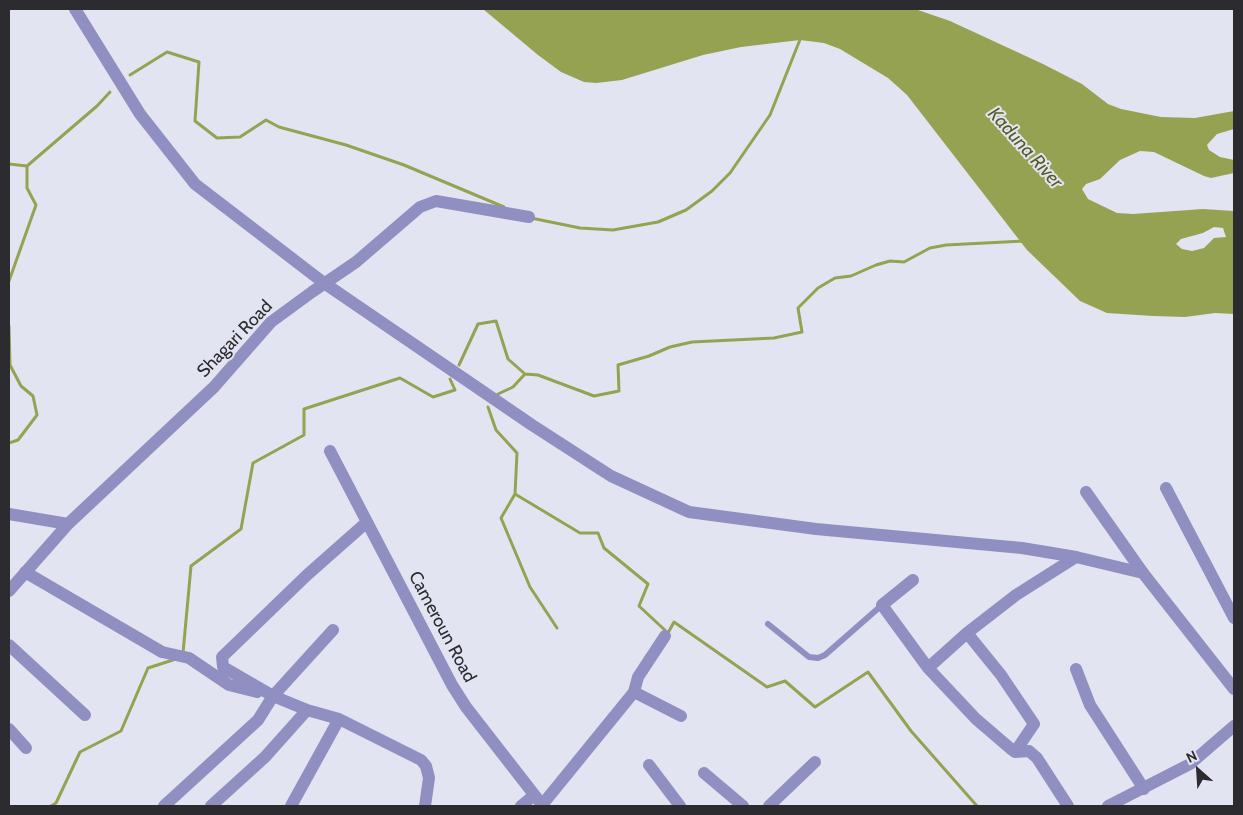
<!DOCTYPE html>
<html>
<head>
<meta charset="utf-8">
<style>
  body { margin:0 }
  #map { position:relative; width:1243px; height:815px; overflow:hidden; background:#e3e4f1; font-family:Cabin,sans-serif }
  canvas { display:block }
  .frame { position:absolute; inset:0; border:10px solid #2b2b30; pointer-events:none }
  .north { position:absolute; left:1173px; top:745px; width:50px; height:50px; -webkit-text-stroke:4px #e3e4f1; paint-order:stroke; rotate:334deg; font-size:14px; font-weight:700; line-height:20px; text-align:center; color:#2b2b30 }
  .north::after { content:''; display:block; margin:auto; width:18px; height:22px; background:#2b2b30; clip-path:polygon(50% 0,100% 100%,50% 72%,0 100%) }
</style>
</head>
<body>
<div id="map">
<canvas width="1243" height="815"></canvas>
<div class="frame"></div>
<div class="north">N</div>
</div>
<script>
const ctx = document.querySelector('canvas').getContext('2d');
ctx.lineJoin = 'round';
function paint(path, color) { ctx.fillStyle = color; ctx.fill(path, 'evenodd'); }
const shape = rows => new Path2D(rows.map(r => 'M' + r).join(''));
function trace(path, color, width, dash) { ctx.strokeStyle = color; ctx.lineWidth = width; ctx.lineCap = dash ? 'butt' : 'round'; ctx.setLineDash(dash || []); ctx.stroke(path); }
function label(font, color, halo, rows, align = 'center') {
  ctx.font = font + ' Cabin,sans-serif'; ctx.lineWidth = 4; ctx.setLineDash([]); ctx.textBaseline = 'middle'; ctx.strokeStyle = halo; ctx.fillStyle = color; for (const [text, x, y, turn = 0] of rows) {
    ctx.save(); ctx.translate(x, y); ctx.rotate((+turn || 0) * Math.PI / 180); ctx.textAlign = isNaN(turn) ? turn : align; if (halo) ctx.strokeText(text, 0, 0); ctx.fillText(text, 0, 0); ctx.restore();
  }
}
const water = shape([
  [483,9,915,9,950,21,1043,64,1082,84,1108,104,1121,109,1161,117,1195,118,1234,111,1234,129,1217,134,1207,145,1209,150,1220,157,1234,160,1234,173,1211,178,1204,176,1154,152,1140,151,1120,160,1100,179,1086,184,1082,189,1088,199,1117,213,1133,214,1203,209,1234,211,1234,314,1215,313,1185,317,1153,316,1107,313,1080,301,1027,250,907,95,888,78,840,49,824,43,800,40,741,47,703,55,622,80,596,83,584,82,561,72,538,55],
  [1214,227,1223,228,1226,237,1214,238,1204,248,1192,251,1182,249,1176,244,1181,239,1203,233]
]);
const stream = shape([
  [130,75,167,52,199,62,195,121,217,138,240,137,266,120,279,127,346,145,404,165,504,207],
  [9,164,27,166,97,106,110,92],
  [531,218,580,228,613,230,658,222,686,210,712,191,730,173,770,115,801,37],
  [9,281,36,205,27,188,27,166],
  [9,326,10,365,21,386,33,396,37,415,18,440,9,443],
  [459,365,478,324,496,321,508,359,525,374,538,375,594,396,619,391,618,365,649,356,670,347,692,342,774,338,802,332,798,308,818,288,835,278,851,276,876,265,890,261,904,262,930,248,946,245,1024,241],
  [498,394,513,387,525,374],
  [488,407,496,430,517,453,515,494,501,518,530,587,557,628],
  [515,494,580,533,598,533,604,548,648,584,639,606,668,633,674,622,767,687,785,681,815,707,868,672,911,731,977,806],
  [183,653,191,566,241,529,253,463,304,435,304,409,400,378,433,397,455,390,450,379],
  [51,806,56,803,80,752,121,731,148,668,173,660]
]);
const service = shape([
  [768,624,809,657,818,658,825,655,882,605]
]);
const minor = shape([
  [330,451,452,685,466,707,543,806],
  [1166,488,1234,618],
  [1086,492,1143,573],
  [9,514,68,524],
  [367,522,307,575,222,657,223,667,273,696,307,710,339,719,421,760,426,766,429,778,425,806],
  [25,572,162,652,189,658,229,685,257,692],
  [913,580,882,605,928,668,976,719,1011,749,1015,752,1029,751,1037,758,1068,806],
  [9,591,68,524,214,387,271,322,312,292,356,262,420,207,436,201,529,217],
  [967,633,1001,675,1034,724,1015,752],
  [9,645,85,715],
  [928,668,967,633,1016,595,1076,557],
  [1076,669,1090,705,1144,789],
  [634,692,681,716],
  [9,729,26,748],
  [649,765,680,806],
  [704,773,743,806],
  [542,805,634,692,638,677,665,636],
  [164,806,258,720,273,696,333,630],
  [211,806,265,757,307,710],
  [291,806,339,719],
  [521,806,533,796],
  [769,806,815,762],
  [1108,806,1190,764,1234,726]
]);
const tertiary = shape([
  [75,9,140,114,195,184,324,283,532,425,611,476,689,512,816,529,1022,548,1076,557,1143,573,1234,689]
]);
const streetNames = [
  ["Shagari Road",235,339,-46],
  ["Cameroun Road",442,627,62]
];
const waterNames = [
  ["Kaduna River",1025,148,48]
];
paint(water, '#95a252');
trace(stream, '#95a252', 3);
trace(service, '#8f8fc2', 6);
trace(minor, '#8f8fc2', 12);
trace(tertiary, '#8f8fc2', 12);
label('18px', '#2b2b30', '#e3e4f1', streetNames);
label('italic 19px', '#555d23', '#e3e4f1', waterNames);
</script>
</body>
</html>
